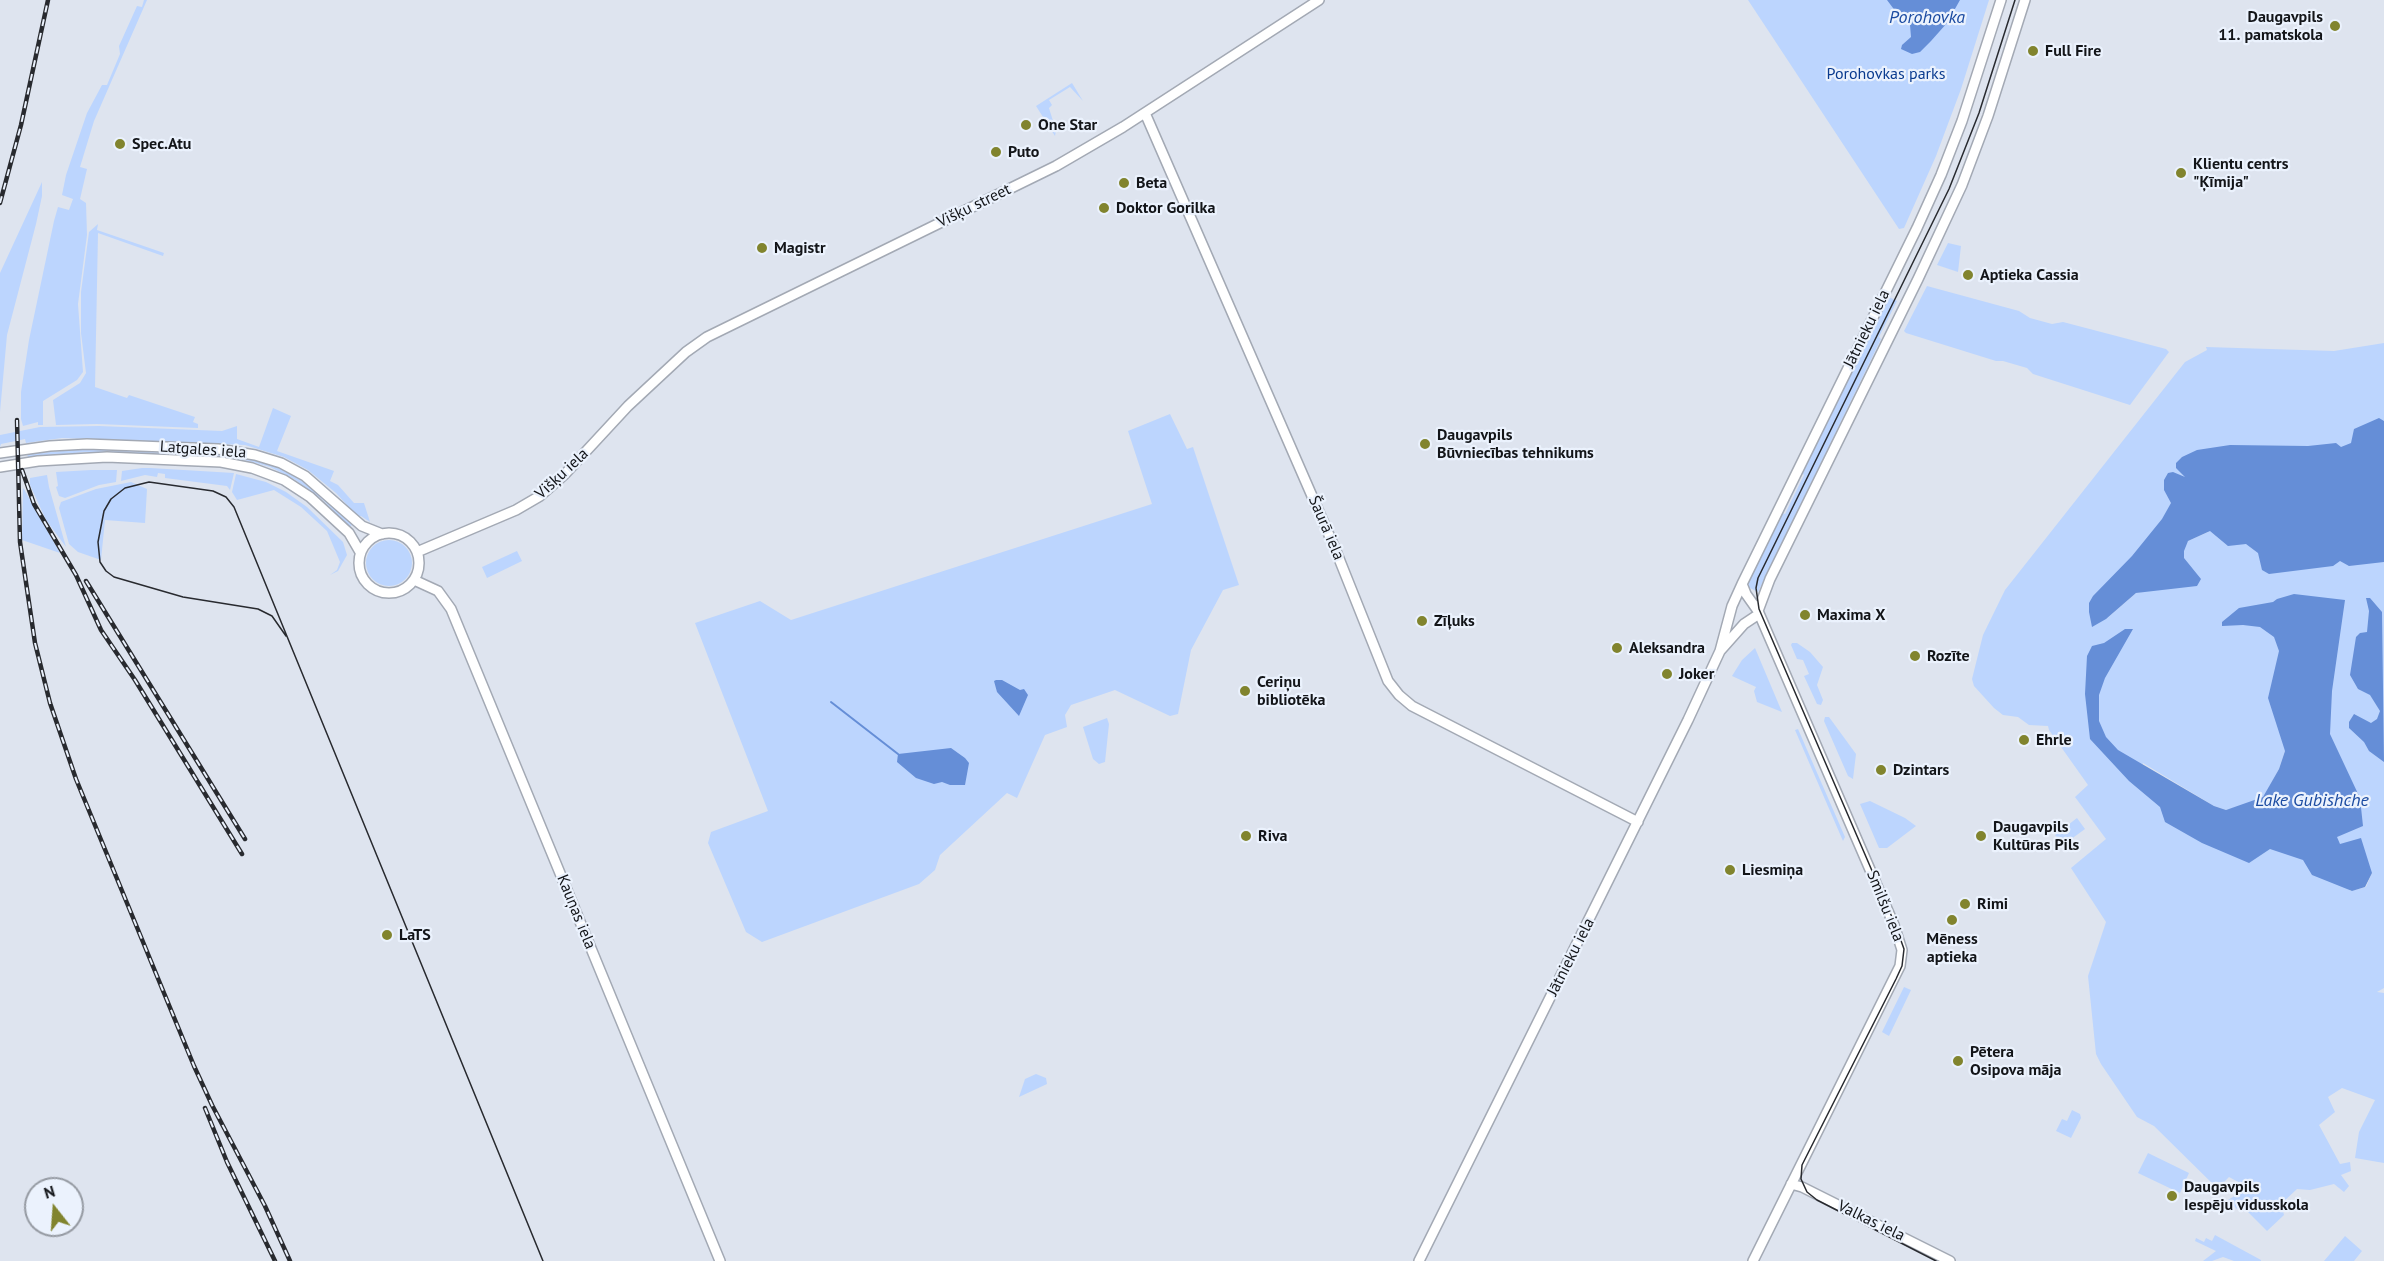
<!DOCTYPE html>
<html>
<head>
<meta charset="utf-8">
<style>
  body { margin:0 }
  #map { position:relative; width:2384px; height:1261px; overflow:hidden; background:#dee4ef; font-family:"PT Sans",sans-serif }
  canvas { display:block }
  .north { position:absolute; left:24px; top:1177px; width:60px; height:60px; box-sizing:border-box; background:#ebf2fd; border:2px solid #959aa2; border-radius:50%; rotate:343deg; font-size:16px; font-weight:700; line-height:24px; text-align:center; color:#131519 }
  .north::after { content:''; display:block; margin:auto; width:21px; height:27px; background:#81842e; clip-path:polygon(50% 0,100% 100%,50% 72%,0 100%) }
</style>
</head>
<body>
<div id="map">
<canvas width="2384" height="1261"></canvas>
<div class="north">N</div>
</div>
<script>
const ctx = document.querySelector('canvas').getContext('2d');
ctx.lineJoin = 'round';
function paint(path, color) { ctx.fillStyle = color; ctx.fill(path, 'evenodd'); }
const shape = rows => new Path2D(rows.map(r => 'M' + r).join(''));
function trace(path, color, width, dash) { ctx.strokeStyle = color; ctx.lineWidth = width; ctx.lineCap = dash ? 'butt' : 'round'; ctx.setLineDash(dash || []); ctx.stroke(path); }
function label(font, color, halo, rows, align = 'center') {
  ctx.font = font + ' "PT Sans",sans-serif'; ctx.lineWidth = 4.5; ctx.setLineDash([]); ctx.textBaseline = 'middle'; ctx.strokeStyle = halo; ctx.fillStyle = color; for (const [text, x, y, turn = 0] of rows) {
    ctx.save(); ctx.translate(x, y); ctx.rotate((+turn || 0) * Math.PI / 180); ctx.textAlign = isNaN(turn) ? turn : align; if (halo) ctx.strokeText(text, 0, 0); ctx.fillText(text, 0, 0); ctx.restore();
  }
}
const green = shape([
  [144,0,147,0,94,121,80,167,87,169,80,199,86,203,87,235,78,304,83,372,77,380,43,401,43,425,38,425,38,422,23,426,21,419,21,392,29,340,54,221,58,207,69,210,73,199,62,195,66,175,87,113,102,85,107,85,120,54,119,46,137,6,142,7],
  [1748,0,1989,0,1961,89,1936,156,1904,228,1899,229],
  [1072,83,1083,101,1070,87,1049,100,1052,105,1049,108,1056,131,1055,136,1036,106],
  [42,182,42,196,36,224,7,335,0,412,0,273],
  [98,224,97,230,164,253,163,256,98,233,95,387,127,398,129,395,195,417,193,422,198,424,198,428,97,424,56,425,53,400,80,383,86,373,81,333,81,292,89,232],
  [1948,243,1961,246,1958,272,1937,265],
  [1927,286,2019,311,2030,318,2052,324,2063,322,2166,349,2169,352,2130,405,2033,374,2027,368,2003,361,1996,361,1906,333,1904,331],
  [1889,297,1897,301,1879,337,1881,339,1758,592,1748,587,1750,577,1782,513,1785,514,1804,475,1802,473],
  [2384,343,2384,988,2377,992,2384,993,2384,1163,2355,1158,2359,1132,2375,1100,2342,1088,2328,1097,2335,1112,2319,1125,2340,1164,2350,1162,2351,1171,2341,1175,2349,1186,2344,1192,2334,1184,2310,1190,2297,1189,2281,1204,2284,1215,2267,1231,2243,1207,2237,1209,2228,1200,2241,1192,2240,1183,2229,1177,2222,1184,2221,1192,2154,1126,2137,1117,2101,1064,2096,1054,2088,976,2106,922,2071,868,2106,839,2075,797,2088,785,2049,730,2048,726,2029,725,2018,717,2003,715,1994,708,1974,686,1972,679,1983,635,2005,590,2185,362,2207,350,2206,347,2334,351],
  [2191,531,2208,532,2188,541,2164,566,2176,585,2136,593,2106,619],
  [2285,751,2350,877,2372,873,2366,887,2351,891,2269,835,2136,780,2143,763,2214,806,2226,810,2274,796,2269,787,2279,769],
  [273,408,291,416,277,451,334,471,330,481,338,485,354,503,364,503,370,522,361,516,358,517,336,493,308,470,284,457,245,445,62,438,26,443,25,439,1,444,0,447,0,435,40,427,99,426,222,431,237,426,237,439,259,447],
  [1170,414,1187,449,1193,447,1239,585,1223,590,1191,650,1178,714,1170,716,1115,690,1071,705,1065,715,1067,727,1045,735,1017,798,1007,793,940,855,935,870,919,884,762,942,746,932,708,843,711,832,768,811,695,623,760,601,791,620,1152,504,1128,431],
  [86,449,232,456,250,458,281,469,309,485,352,525,349,527,323,500,294,479,270,467,249,461,231,458,118,453,86,452,28,457,27,454],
  [142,468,150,468,234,473,230,490,227,486,165,478,165,474,158,473,157,477,145,475,121,481,122,471],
  [91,470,117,470,116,482,99,485,65,498,59,496,56,487,58,486,56,472],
  [236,474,266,482,286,492,307,507,343,542,347,555,338,571,330,575,337,570,340,562,327,531,301,507,274,490,237,500,232,492],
  [47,475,49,487,66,547,46,520,30,485,30,478],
  [131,482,147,489,145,523,105,520,101,560,78,552,69,544,59,508,61,502,96,489],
  [23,488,24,489,60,553,22,540],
  '366 563a23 23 0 1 1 46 0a23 23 0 1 1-46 0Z',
  [517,551,522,561,487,578,482,567],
  [1792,643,1797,643,1810,652,1823,667,1817,685,1823,700,1821,705,1817,704,1804,676,1809,674,1803,660,1797,659,1791,645],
  [1755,648,1782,712,1757,702,1754,691,1756,687,1732,676,1742,660],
  [1825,717,1829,717,1856,754,1853,779,1848,776,1824,721],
  [1107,718,1109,724,1105,762,1099,764,1093,759,1083,727],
  [1798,729,1845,837,1843,841,1795,730],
  [1870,801,1905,818,1916,826,1887,848,1879,848,1860,804],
  [2077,818,2085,829,2063,845,2055,835],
  [1904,987,1911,990,1889,1036,1882,1032],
  [1036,1074,1046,1078,1047,1084,1019,1097,1025,1079],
  [2072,1110,2080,1114,2081,1118,2071,1138,2056,1131,2062,1119,2067,1121],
  [2148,1153,2189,1173,2180,1193,2138,1173],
  [2215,1235,2261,1260,2261,1261,2234,1261,2223,1257,2212,1261,2203,1261,2216,1251,2195,1241,2196,1238,2204,1242,2206,1238,2212,1241],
  [2345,1236,2362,1251,2354,1261,2324,1261]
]);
const water = shape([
  [1887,0,1960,0,1947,23,1931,41,1920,52,1912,54,1901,49,1902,45,1911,37,1910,25,1896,12],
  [2379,418,2384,421,2384,562,2349,566,2340,561,2333,566,2269,574,2262,570,2258,553,2246,544,2228,546,2210,531,2188,541,2184,551,2184,558,2201,579,2197,586,2136,593,2106,619,2092,627,2089,612,2089,603,2093,596,2132,556,2162,519,2171,503,2164,490,2164,480,2168,473,2173,472,2185,477,2176,468,2176,463,2182,457,2197,450,2230,445,2308,446,2336,443,2341,447,2351,443,2354,429],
  [2294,594,2345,600,2332,691,2330,734,2360,798,2363,826,2337,837,2340,844,2361,838,2372,873,2365,887,2352,891,2312,875,2303,860,2270,849,2249,863,2202,843,2165,822,2160,807,2129,781,2090,739,2085,694,2087,656,2092,646,2104,643,2125,629,2133,629,2105,678,2099,695,2099,721,2106,737,2118,750,2214,806,2226,810,2263,797,2279,769,2285,751,2268,698,2279,651,2274,637,2260,627,2243,625,2222,626,2222,622,2239,608,2273,602,2277,599],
  [2366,598,2370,598,2382,612,2384,762,2369,751,2364,742,2349,728,2349,722,2354,714,2371,723,2377,719,2380,711,2370,695,2358,689,2350,675,2356,637,2360,633,2367,632,2369,611],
  [996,680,1002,680,1020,690,1024,689,1028,695,1019,716,997,692,994,681],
  [951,748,965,758,969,763,965,785,950,785,942,782,934,784,916,778,897,762,898,754]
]);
const stream = shape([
  [831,702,898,754]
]);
const tertiary = shape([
  [1145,113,1336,551,1388,681,1399,695,1412,706,1638,822],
  [0,453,50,446,87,444,218,449,255,455,281,463,305,476,362,526,382,534],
  [0,467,38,461,107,457,221,462,252,468,284,480,310,497,349,533,360,552],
  '359 563a30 30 0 1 1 60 0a30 30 0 1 1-60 0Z',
  [417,552,516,510,540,496,565,474,628,406,686,352,707,337,1056,166,1123,127,1319,0],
  [414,580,438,591,451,609,720,1261],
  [1742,584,1746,594,1758,611,1894,925,1902,950,1900,966,1894,978,1753,1261],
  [1758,611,1770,579,1918,279,1962,185,1988,116,2025,0],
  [1720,651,1744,624,1759,614],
  [1791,1184,1802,1187,1950,1261],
  [1419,1261,1688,720,1720,651,1732,606,1742,584,1917,228,1941,175,1962,121,2001,0]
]);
const tram = shape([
  [286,636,272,616,258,609,183,597,114,577,106,571,100,562,98,542,104,511,111,499,125,488,149,482,213,491,226,497,234,507,543,1261],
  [1936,1261,1817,1200,1807,1192,1801,1179,1802,1165,1896,979,1902,966,1904,949,1895,924,1759,609,1756,588,1758,578,1949,189,1979,113,2015,0]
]);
const rail = shape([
  [0,203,21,125,48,0],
  [17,420,20,542,35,643,50,703,76,779,194,1066,212,1105,265,1206,290,1261],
  [22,470,34,504,76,575,101,630,135,680,242,854],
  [86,581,245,839],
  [205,1108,227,1162,275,1261]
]);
const markers = [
  [2335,26,6,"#81842e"],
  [2033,51,6,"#81842e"],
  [1026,125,6,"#81842e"],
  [120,144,6,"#81842e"],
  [996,152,6,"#81842e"],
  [2181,173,6,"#81842e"],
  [1124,183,6,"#81842e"],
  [1104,208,6,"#81842e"],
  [762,248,6,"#81842e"],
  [1968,275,6,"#81842e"],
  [1425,444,6,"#81842e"],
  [1805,615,6,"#81842e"],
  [1422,621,6,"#81842e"],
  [1617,648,6,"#81842e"],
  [1915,656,6,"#81842e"],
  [1667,674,6,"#81842e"],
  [1245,691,6,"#81842e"],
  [2024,740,6,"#81842e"],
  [1881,770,6,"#81842e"],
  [1246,836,6,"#81842e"],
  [1981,836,6,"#81842e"],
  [1730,870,6,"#81842e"],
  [1965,904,6,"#81842e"],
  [1952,920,6,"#81842e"],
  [387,935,6,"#81842e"],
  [1958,1061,6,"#81842e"],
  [2172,1196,6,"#81842e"]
];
const poiNames = [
  ["Daugavpils",2323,17,"right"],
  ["11. pamatskola",2323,35,"right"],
  ["Full Fire",2045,51],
  ["One Star",1038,125],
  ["Spec.Atu",132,144],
  ["Puto",1008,152],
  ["Klientu centrs",2193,164],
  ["\"Ķīmija\"",2193,182],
  ["Beta",1136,183],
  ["Doktor Gorilka",1116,208],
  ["Magistr",774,248],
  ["Aptieka Cassia",1980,275],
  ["Daugavpils",1437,435],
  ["Būvniecības tehnikums",1437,453],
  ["Maxima X",1817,615],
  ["Zīļuks",1434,621],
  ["Aleksandra",1629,648],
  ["Rozīte",1927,656],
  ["Joker",1679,674],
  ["Ceriņu",1257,682],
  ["bibliotēka",1257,700],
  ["Ehrle",2036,740],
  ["Dzintars",1893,770],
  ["Daugavpils",1993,827],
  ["Kultūras Pils",1993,845],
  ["Riva",1258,836],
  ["Liesmiņa",1742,870],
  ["Rimi",1977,904],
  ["LaTS",399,935],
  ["Mēness",1952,939,"center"],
  ["aptieka",1952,957,"center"],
  ["Pētera",1970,1052],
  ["Osipova māja",1970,1070],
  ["Daugavpils",2184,1187],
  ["Iespēju vidusskola",2184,1205]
];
const parkNames = [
  ["Porohovkas parks",1886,74]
];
const streetNames = [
  ["Višķu street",974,206,-26],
  ["Jātnieku iela",1867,329,-64],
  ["Latgales iela",203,450,4],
  ["Višķu iela",562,474,-43],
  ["Šaurā iela",1326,528,67],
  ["Smilšu iela",1885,906,68],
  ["Kauņas iela",576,912,68],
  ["Jātnieku iela",1571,957,-63],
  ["Valkas iela",1871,1221,26]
];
const waterNames = [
  ["Porohovka",1927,18],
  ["Lake Gubishche",2312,801]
];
paint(green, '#bcd5fe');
paint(water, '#658ed7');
trace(stream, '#658ed7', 2);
trace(tertiary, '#a3a9b4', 12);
trace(tertiary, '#fff', 9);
trace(tram, '#282a2f', 1.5);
trace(rail, '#282a2f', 4.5);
trace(rail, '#ebf2fd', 2, [7]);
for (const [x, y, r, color] of markers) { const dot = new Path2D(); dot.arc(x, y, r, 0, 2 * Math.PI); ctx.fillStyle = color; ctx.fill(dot); trace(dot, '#ebf2fd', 2); }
label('bold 16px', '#131519', '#ebf2fd', poiNames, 'left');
label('16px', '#0a3b8f', '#ebf2fd', parkNames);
label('16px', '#131519', '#ebf2fd', streetNames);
label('italic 18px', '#1b4ba1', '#ebf2fd', waterNames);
</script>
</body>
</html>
